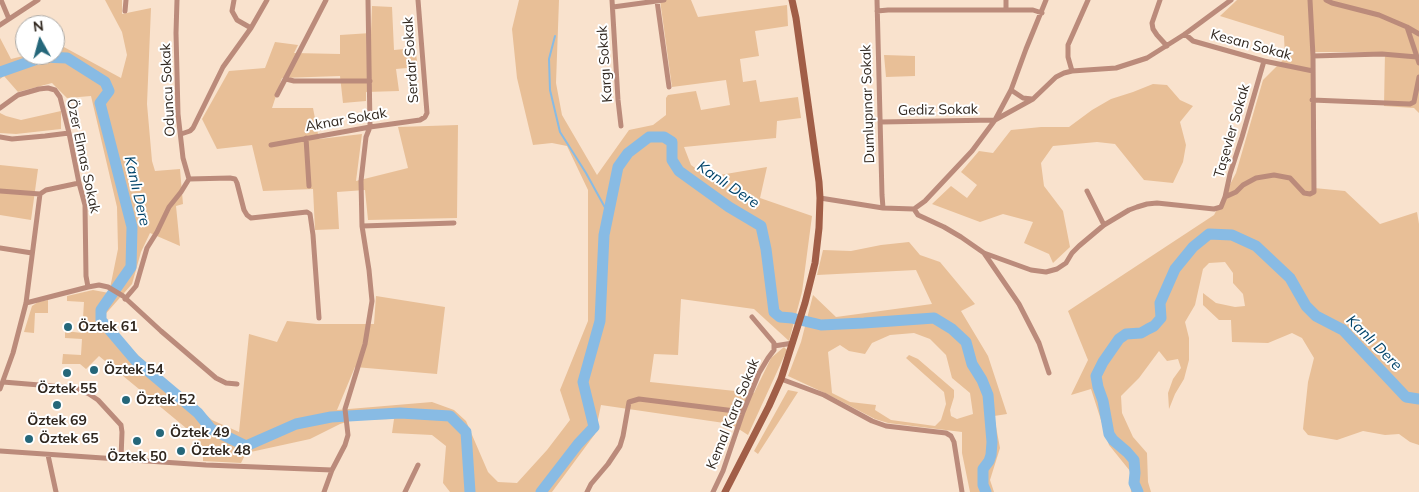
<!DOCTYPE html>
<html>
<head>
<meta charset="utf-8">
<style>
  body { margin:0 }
  #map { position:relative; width:1419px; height:492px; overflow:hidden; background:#f9e2cd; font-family:Mulish,sans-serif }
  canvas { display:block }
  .north { position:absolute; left:15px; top:15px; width:50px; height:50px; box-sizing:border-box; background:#fff; border:1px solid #aca9a5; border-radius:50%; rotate:353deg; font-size:14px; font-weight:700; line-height:20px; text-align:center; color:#30271f }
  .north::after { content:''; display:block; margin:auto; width:18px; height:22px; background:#25677a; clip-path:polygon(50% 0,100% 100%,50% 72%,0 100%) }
</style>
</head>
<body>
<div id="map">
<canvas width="1419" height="492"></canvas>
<div class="north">N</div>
</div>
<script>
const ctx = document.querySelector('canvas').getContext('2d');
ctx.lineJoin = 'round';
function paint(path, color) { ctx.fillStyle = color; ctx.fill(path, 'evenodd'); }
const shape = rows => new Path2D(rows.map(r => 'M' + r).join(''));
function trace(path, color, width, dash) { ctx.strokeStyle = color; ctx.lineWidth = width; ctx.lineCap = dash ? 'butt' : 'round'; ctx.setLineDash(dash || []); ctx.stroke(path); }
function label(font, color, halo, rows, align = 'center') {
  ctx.font = font + ' Mulish,sans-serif'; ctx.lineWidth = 4; ctx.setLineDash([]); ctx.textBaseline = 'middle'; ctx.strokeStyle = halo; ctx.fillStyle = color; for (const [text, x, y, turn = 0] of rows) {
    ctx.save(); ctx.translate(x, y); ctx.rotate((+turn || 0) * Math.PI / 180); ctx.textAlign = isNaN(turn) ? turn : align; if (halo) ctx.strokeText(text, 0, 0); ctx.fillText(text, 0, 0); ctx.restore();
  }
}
const green = shape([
  [105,0,122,0,122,14,151,8,147,104,152,161,155,171,180,169,183,204,176,206,180,246,150,233,141,252,132,284,102,318,115,335,212,420,239,432,249,334,277,342,287,321,317,324,374,324,376,296,445,307,437,374,355,367,337,410,432,402,454,410,466,421,488,472,498,482,517,483,547,450,570,420,560,390,588,321,588,190,567,146,552,143,533,145,517,78,512,29,519,0,559,0,556,83,562,115,597,175,629,130,653,125,666,115,666,98,668,95,696,91,701,110,730,105,726,80,672,87,660,0,691,0,698,17,787,5,788,26,755,31,759,56,740,59,743,82,756,80,760,102,798,97,801,118,777,121,776,138,684,147,691,165,708,177,767,167,760,198,812,216,802,292,789,341,754,309,681,299,678,355,654,354,650,382,754,393,771,358,784,347,787,350,748,435,731,424,601,405,595,434,552,492,450,492,443,483,446,446,432,435,392,433,394,419,353,420,340,424,310,439,246,453,241,463,203,461,203,452,199,441,192,433,99,356,86,369,80,364,62,364,63,354,81,355,82,339,65,338,65,331,82,333,84,302,67,301,67,296,93,290,109,293,118,249,117,207,91,96,67,98,52,83,18,92,4,76,0,79,0,38,11,59,27,55,55,55,55,47,62,46,121,78,127,55,122,32],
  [1237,0,1419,0,1419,113,1414,108,1384,106,1385,52,1315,52,1314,188,1345,191,1380,224,1417,212,1419,224,1419,445,1410,442,1399,434,1385,435,1363,431,1337,440,1308,435,1303,429,1308,382,1314,358,1302,338,1292,333,1268,343,1232,342,1231,320,1219,320,1203,305,1203,293,1216,303,1235,307,1245,306,1243,294,1233,283,1233,273,1225,262,1209,263,1203,269,1195,305,1185,322,1189,338,1189,360,1184,379,1175,394,1169,409,1168,393,1173,379,1181,368,1178,359,1167,361,1159,351,1139,378,1121,396,1122,413,1133,437,1147,453,1148,482,1151,492,1131,492,1130,471,1109,445,1091,389,1071,395,1088,360,1068,311,1214,215,1236,173,1263,80,1285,58,1284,36,1220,16],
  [372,6,392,7,394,50,415,48,418,67,396,69,399,91,366,92,366,101,343,103,340,76,282,78,272,108,313,108,319,139,362,134,356,181,408,168,398,127,458,125,457,218,368,220,365,190,337,192,339,229,315,230,313,189,263,191,252,145,217,149,202,119,229,71,265,68,275,42,298,45,294,53,340,54,340,35,371,33],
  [884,55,915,56,915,76,886,77],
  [1153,84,1167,85,1180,100,1193,106,1180,122,1186,145,1183,162,1173,183,1144,180,1115,144,1097,142,1053,146,1041,163,1044,186,1063,211,1070,247,1053,263,1049,254,1024,243,1033,222,1003,214,980,222,932,204,951,186,967,198,977,185,961,172,979,151,993,153,1011,130,1041,127,1069,127,1092,110,1111,99,1133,92],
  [61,111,61,129,16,134,0,133,0,113,6,116,21,120],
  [0,165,38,169,31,220,0,215],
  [909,242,920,255,940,262,975,304,961,311,988,356,1007,414,994,416,1000,448,990,480,994,492,970,492,962,453,962,432,888,423,875,419,829,395,788,376,801,342,813,295,836,317,932,304,916,270,817,275,823,250,851,251,881,245],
  [914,333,930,339,946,355,952,378,970,393,973,414,957,419,951,416,950,410,954,397,954,390,918,359,909,355,906,358,944,392,946,404,941,420,935,426,891,420,875,410,876,405,850,402,832,393,828,352,840,345,849,351,865,354,872,343,890,335],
  [48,300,48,313,35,313,34,333,24,332,32,306,38,302],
  [788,390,798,392,758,454,754,451]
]);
const stream = shape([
  [555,36,549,59,550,90,560,132,586,173,608,213]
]);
const river = shape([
  [0,72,43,57,67,58,105,82,109,91,100,103,132,227,131,267,101,310,101,320,135,360,198,413,211,429,246,446,296,424,331,417,400,413,450,416,466,432,470,492],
  [541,492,578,444,594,427,583,382,600,321,604,235,618,167,628,153,649,137,664,137,672,142,672,160,679,171,729,207,761,226,766,249,774,312,780,317,792,318,821,325,864,323,934,318,952,329,966,342,972,364,982,380,988,395,992,442,991,455,989,461,983,469,983,485,986,492],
  [1138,492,1134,483,1135,473,1134,460,1127,452,1113,440,1109,434,1103,401,1098,387,1096,376,1103,362,1119,339,1126,334,1141,333,1148,329,1154,326,1161,318,1160,303,1175,269,1193,247,1209,234,1232,235,1256,246,1290,278,1306,306,1316,316,1343,330,1406,397,1419,399]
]);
const minor = shape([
  [1,0,9,19],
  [177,0,176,33,178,114,183,158,189,179],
  [234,0,232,11,237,20,251,28],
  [612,0,618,100,621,126],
  [877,0,882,195,883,208],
  [1160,0,1152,23,1153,29,1157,35,1167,46],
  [1326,0,1332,3,1379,15,1407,27,1419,34],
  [657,1,669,87],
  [613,7,664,0],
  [1006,10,1006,0],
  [125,11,126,0],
  [877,11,888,10,1033,10,1042,13],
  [0,25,38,0],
  [1407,27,1419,63],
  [1185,34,1193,41,1264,61,1313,71],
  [1313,56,1382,54,1417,57],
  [1072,71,1068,57,1068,45,1088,0],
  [286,79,294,81,370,81],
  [1011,90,1023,98,1032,99],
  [277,95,326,0],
  [1312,100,1410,104,1414,102,1419,77],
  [0,108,18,95,39,89,48,88,55,90,60,97,69,133,79,183,85,205,86,276,88,287],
  [881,122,995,120,1033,99,1056,77,1064,73,1072,71,1116,68,1147,58,1185,34,1231,0],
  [181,134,190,131,193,128,223,67,251,28,267,0],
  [0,137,12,139,45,136,69,133],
  [306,138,309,186],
  [271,145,370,127,420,120,425,117,427,113,418,0],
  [189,179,230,178,235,179,237,183,244,210,247,215,251,218,307,212,310,214,313,235,319,318],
  [0,191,40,194],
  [1087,191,1104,225],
  [40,194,46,190,79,183],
  [1225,197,1236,192,1243,185,1256,178,1274,175,1290,178,1304,193,1310,194,1314,192,1313,56,1310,0],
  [820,198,883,208,914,209],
  [914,209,925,201,972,151,995,120,1011,90,1026,49,1046,0],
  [914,209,918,215,944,227,961,237,984,253,1019,304,1039,343,1049,373],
  [362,226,454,223],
  [0,248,32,253],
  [984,253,1031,270,1046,272,1057,269,1066,263,1072,253,1079,246,1104,225,1129,210,1137,207,1147,204,1157,203,1214,209,1221,207,1225,197,1230,174,1242,137,1264,61],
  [125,299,136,286,147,248,157,232,169,207,181,192,189,179],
  [26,303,88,287,99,285,108,287,123,296,161,331,216,378,226,383,237,384],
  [752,317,774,343,774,346],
  [774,346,793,343],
  [781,379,824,395,872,421,886,426,946,433,951,436,954,442,962,492],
  [3,382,76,388,89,394,98,400,121,425,122,432,121,459],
  [0,389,13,353,26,303,40,194],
  [0,451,206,465,332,470],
  [48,455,56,492],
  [324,492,332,470,345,445,348,435,345,409,365,344,372,301,369,270,362,226,361,181,366,137,370,127,368,0],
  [405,492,418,465],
  [587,492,591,484,608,464,620,446,623,436,629,402,639,399,743,412],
  [713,492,723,471,743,412,759,373,768,358,774,350,774,346]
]);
const secondary = shape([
  [725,492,769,406,781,379,805,303,815,263,819,228,820,198,819,182,796,18,792,0]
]);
const markers = [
  [68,327,5,"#25677a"],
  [94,370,5,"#25677a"],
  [67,373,5,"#25677a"],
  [126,400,5,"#25677a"],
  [57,405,5,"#25677a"],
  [160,433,5,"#25677a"],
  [29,439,5,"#25677a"],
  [137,441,5,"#25677a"],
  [181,451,5,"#25677a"]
];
const streetNames = [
  ["Kesan Sokak",1251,45,15],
  ["Serdar Sokak",411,60,-94],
  ["Kargı Sokak",605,64,-94],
  ["Oduncu Sokak",168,90,-93],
  ["Dumlupınar Sokak",868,104,-92],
  ["Gediz Sokak",938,110,-1],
  ["Aknar Sokak",346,120,-10],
  ["Taşevler Sokak",1232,131,-74],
  ["Özer Elmas Sokak",83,156,78],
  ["Kemal Kara Sokak",733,414,-68]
];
const poiNames = [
  ["Öztek 61",78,327],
  ["Öztek 54",104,370],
  ["Öztek 55",67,389,"center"],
  ["Öztek 52",136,400],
  ["Öztek 69",57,421,"center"],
  ["Öztek 49",170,433],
  ["Öztek 65",39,439],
  ["Öztek 48",191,451],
  ["Öztek 50",137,457,"center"]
];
const waterNames = [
  ["Kanlı Dere",728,185,34],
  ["Kanlı Dere",137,191,77],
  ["Kanlı Dere",1374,343,45]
];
paint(green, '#e8bf97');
trace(stream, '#88bbe4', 2);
trace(river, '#88bbe4', 11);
trace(minor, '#bb8b7b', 5);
trace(secondary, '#a15e47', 7);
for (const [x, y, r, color] of markers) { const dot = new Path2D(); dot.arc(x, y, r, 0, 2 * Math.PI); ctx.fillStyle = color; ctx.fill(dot); trace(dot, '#fff', 2); }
label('14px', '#30271f', '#fff', streetNames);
label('bold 14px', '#30271f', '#fff', poiNames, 'left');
label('italic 15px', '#014369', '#fff', waterNames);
</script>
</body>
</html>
